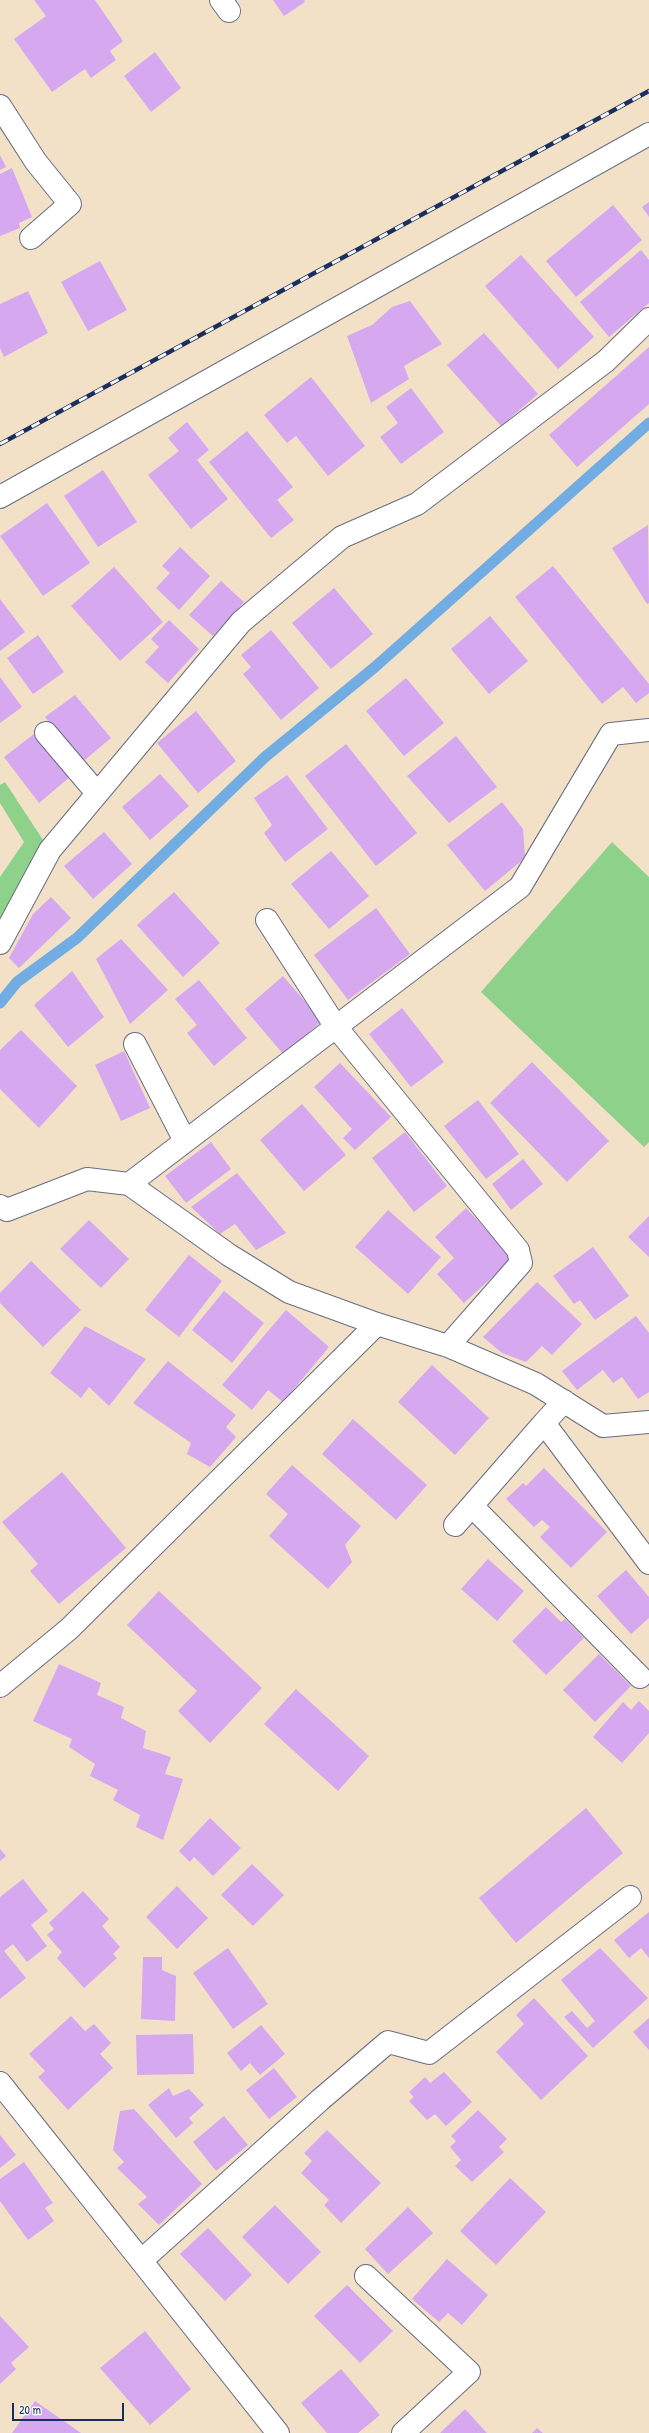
<!DOCTYPE html>
<html>
<head>
<meta charset="utf-8">
<style>
  body { margin:0 }
  #map { position:relative; width:649px; height:2433px; overflow:hidden; background:#f3e1c7; font-family:"Patrick Hand",sans-serif }
  canvas { display:block }
  .scale { position:absolute; left:12px; top:2403px; width:112px; height:18px; box-sizing:border-box; border:2px solid #1b2f5e; border-top:0; padding-left:5px; font-size:12px; line-height:14px; white-space:nowrap; color:#1b2f5e; -webkit-text-stroke:3px #f6f6f2; paint-order:stroke }
</style>
</head>
<body>
<div id="map">
<canvas width="649" height="2433"></canvas>
<div class="scale">20 m</div>
</div>
<script>
const ctx = document.querySelector('canvas').getContext('2d');
ctx.lineJoin = 'round';
function paint(path, color) { ctx.fillStyle = color; ctx.fill(path, 'evenodd'); }
const shape = rows => new Path2D(rows.map(r => 'M' + r).join(''));
function trace(path, color, width, dash) { ctx.strokeStyle = color; ctx.lineWidth = width; ctx.lineCap = dash ? 'butt' : 'round'; ctx.setLineDash(dash || []); ctx.stroke(path); }
const green = shape([
  [5,782,45,843,0,930,0,877,24,842,0,803,0,785],
  [612,842,649,877,649,1142,644,1147,481,992]
]);
const stream = shape([
  [0,1003,17,982,77,938,265,757,375,667,649,423]
]);
const building = shape([
  [34,0,95,0,123,41,110,51,116,60,91,78,85,69,52,92,14,39,46,16],
  [273,0,304,0,305,2,284,16],
  [155,52,181,88,151,112,124,76],
  [0,155,6,167,0,170],
  [12,168,32,217,19,223,20,228,0,236,0,174],
  [649,202,649,217,642,207],
  [613,205,642,240,576,297,546,261],
  [641,250,649,260,649,303,609,337,580,302],
  [521,255,594,337,558,369,485,286],
  [100,261,127,310,88,331,61,282],
  [28,291,48,333,4,357,0,348,0,304],
  [410,301,442,344,404,366,409,379,371,403,347,336,372,325,392,307],
  [484,333,538,394,501,426,447,365],
  [649,347,649,404,577,467,549,435],
  [311,377,365,446,328,476,296,436,287,443,264,415],
  [411,388,444,432,401,464,380,437,398,423,386,407],
  [187,422,209,450,197,460,228,499,191,529,148,475,179,451,168,438],
  [247,431,293,487,277,500,294,520,271,538,209,462],
  [103,470,137,522,98,547,64,496],
  [47,503,90,563,43,596,0,536],
  [648,525,649,603,647,604,612,548],
  [180,547,210,576,179,610,156,588,170,573,162,566],
  [553,566,649,684,649,693,636,703,623,687,602,704,515,597],
  [114,567,163,622,120,661,71,606],
  [221,581,244,602,213,636,189,615],
  [334,588,373,634,331,669,292,623],
  [0,599,25,632,0,651],
  [490,616,528,661,489,694,451,649],
  [169,620,199,649,168,683,145,662,159,647,151,639],
  [271,630,319,688,281,720,243,674,251,667,241,655],
  [38,635,64,672,33,694,7,658],
  [0,677,22,707,0,723],
  [406,678,444,723,404,756,366,711],
  [75,695,111,738,80,764,45,717],
  [196,711,236,761,198,793,157,743],
  [34,734,70,777,39,803,4,757],
  [456,736,497,787,449,823,407,776],
  [346,744,417,833,376,866,305,776],
  [160,774,189,806,150,840,122,807],
  [287,775,328,829,285,862,264,833,272,825,254,798],
  [502,802,523,829,525,858,485,891,447,845],
  [104,832,132,864,93,899,64,866],
  [331,851,369,896,329,929,291,884],
  [174,892,220,943,183,977,137,925],
  [51,897,71,918,19,968,9,958,33,914],
  [376,908,410,954,348,1000,314,955],
  [121,939,168,990,130,1024,96,959],
  [72,971,104,1017,68,1047,34,1005],
  [283,976,322,1021,283,1054,245,1009],
  [199,980,247,1038,214,1066,187,1033,197,1025,175,999],
  [402,1008,444,1062,411,1087,369,1034],
  [21,1030,77,1086,39,1128,0,1089,0,1050],
  [124,1051,150,1108,121,1121,95,1065],
  [532,1062,609,1141,567,1182,490,1103],
  [340,1063,391,1117,355,1150,343,1138,352,1129,314,1087],
  [478,1100,519,1154,486,1179,444,1126],
  [302,1104,346,1155,304,1191,260,1140],
  [405,1132,447,1186,414,1212,372,1158],
  [211,1142,231,1169,186,1203,165,1176],
  [523,1159,543,1184,511,1210,492,1184],
  [237,1173,286,1233,256,1250,235,1224,220,1234,191,1207],
  [466,1208,513,1258,464,1303,437,1274,454,1258,435,1237],
  [388,1210,441,1257,408,1294,355,1247],
  [649,1216,649,1257,628,1237],
  [89,1220,129,1259,101,1288,60,1249],
  [593,1247,629,1296,595,1320,580,1300,574,1304,553,1276],
  [189,1255,222,1281,179,1337,145,1310],
  [31,1261,81,1310,43,1347,0,1303,0,1293],
  [537,1282,582,1324,552,1355,542,1346,526,1362,502,1353,483,1337],
  [224,1291,264,1323,232,1363,192,1330],
  [286,1310,329,1347,283,1402,268,1390,252,1410,222,1385],
  [636,1316,649,1333,649,1392,638,1399,622,1377,613,1383,603,1370,577,1390,562,1371],
  [85,1326,146,1359,109,1406,89,1387,81,1398,50,1373],
  [168,1361,236,1415,226,1427,236,1437,210,1467,187,1454,191,1443,133,1403],
  [432,1365,489,1418,455,1455,398,1402],
  [353,1419,427,1485,396,1520,322,1454],
  [292,1465,361,1526,345,1545,352,1562,328,1589,269,1536,288,1514,266,1494],
  [544,1468,607,1532,571,1568,540,1537,550,1527,542,1520,534,1527,506,1499,523,1483,526,1486],
  [62,1472,126,1548,59,1604,30,1571,38,1564,2,1522],
  [488,1559,524,1591,497,1621,461,1589],
  [626,1570,649,1597,649,1618,631,1634,597,1596],
  [159,1591,262,1688,210,1743,178,1711,197,1691,127,1625],
  [546,1607,561,1622,565,1619,584,1638,546,1675,512,1641],
  [599,1654,631,1686,595,1722,563,1690],
  [59,1664,101,1683,97,1695,124,1707,121,1718,146,1731,143,1748,171,1757,165,1774,183,1779,163,1840,136,1827,140,1815,113,1800,118,1790,90,1776,95,1764,69,1747,72,1739,33,1721],
  [296,1689,369,1756,338,1791,264,1724],
  [639,1701,649,1711,649,1733,622,1763,593,1737,623,1702,631,1710],
  [586,1808,623,1853,516,1943,479,1898],
  [210,1818,241,1848,213,1876,194,1857,190,1862,179,1851],
  [0,1849,6,1856,0,1861],
  [252,1864,284,1895,253,1926,221,1895],
  [23,1879,48,1911,31,1925,47,1946,27,1962,13,1944,4,1951,26,1978,0,1999,0,1897],
  [177,1886,208,1918,177,1949,146,1917],
  [83,1891,109,1919,102,1926,120,1947,113,1954,117,1958,84,1988,57,1958,62,1952,47,1935,54,1929,49,1923],
  [649,1912,649,1958,641,1948,629,1958,614,1940],
  [228,1948,268,2004,233,2029,193,1973],
  [600,1948,648,1998,593,2048,564,2017,572,2011,587,2028,595,2021,561,1980],
  [143,1957,162,1957,162,1970,176,1976,175,2021,141,2019],
  [534,1998,588,2056,541,2100,496,2052,524,2024,516,2015],
  [71,2016,85,2031,94,2024,111,2043,100,2054,113,2068,68,2110,38,2077,45,2071,29,2054],
  [649,2018,649,2050,633,2032],
  [261,2025,285,2054,260,2075,250,2063,241,2071,227,2053],
  [193,2034,194,2074,137,2075,136,2035],
  [274,2068,297,2097,269,2119,246,2090],
  [444,2072,472,2102,446,2126,435,2114,427,2120,409,2101,414,2097,409,2092,425,2077,430,2083],
  [169,2088,173,2096,189,2089,204,2105,189,2118,193,2123,176,2138,148,2105],
  [134,2109,202,2184,159,2225,138,2204,147,2197,117,2168,124,2162,113,2150,120,2111],
  [478,2110,507,2139,499,2147,504,2152,472,2182,455,2166,461,2160,450,2147,456,2141,451,2136],
  [224,2116,248,2145,216,2171,193,2142],
  [327,2130,381,2183,341,2223,324,2205,329,2200,301,2173,312,2161,304,2153],
  [0,2135,16,2155,0,2168],
  [24,2162,53,2203,45,2208,54,2221,28,2240,0,2201,0,2179],
  [510,2178,546,2212,496,2265,460,2231],
  [275,2205,321,2252,288,2284,242,2237],
  [408,2207,433,2233,388,2274,365,2249],
  [208,2228,252,2275,225,2301,180,2254],
  [447,2259,488,2295,462,2325,448,2313,439,2322,412,2299],
  [347,2285,393,2331,360,2363,314,2316],
  [0,2316,29,2347,11,2363,16,2369,0,2384],
  [145,2331,191,2389,150,2425,100,2368],
  [341,2369,380,2415,358,2433,327,2433,301,2403],
  [35,2401,81,2433,12,2433],
  [465,2409,487,2433,440,2433],
  [537,2428,543,2433,532,2433]
]);
const minor = shape([
  [221,0,229,11],
  [0,106,36,162,70,204,31,238],
  [46,733,96,792],
  [267,920,336,1027,518,1250,521,1263,448,1346],
  [0,943,50,850,241,622,342,537,417,504,606,361,649,319],
  [135,1044,185,1141],
  [129,1184,520,887,611,734,649,730],
  [0,1206,7,1210,87,1179,129,1184,229,1255,289,1292,377,1324,448,1346,536,1384,603,1426,649,1422],
  [564,1401,544,1423,649,1563],
  [472,1506,640,1677],
  [455,1525,544,1423],
  [0,1686,69,1629,377,1324],
  [142,2260,320,2100,388,2042,429,2053,630,1897],
  [366,2276,469,2372,403,2433]
]);
const tertiary = shape([
  [0,497,649,134],
  [0,2083,278,2433]
]);
const rail = shape([
  [0,444,649,91]
]);
paint(green, '#8dd18a');
trace(stream, '#71ade2', 11);
paint(building, '#d5a8f0');
trace(minor, '#676d83', 24);
trace(tertiary, '#676d83', 24);
trace(minor, '#fff', 22);
trace(tertiary, '#fff', 22);
trace(rail, '#1b2f5e', 4.5);
trace(rail, '#f6f6f2', 3, [9]);
</script>
</body>
</html>
